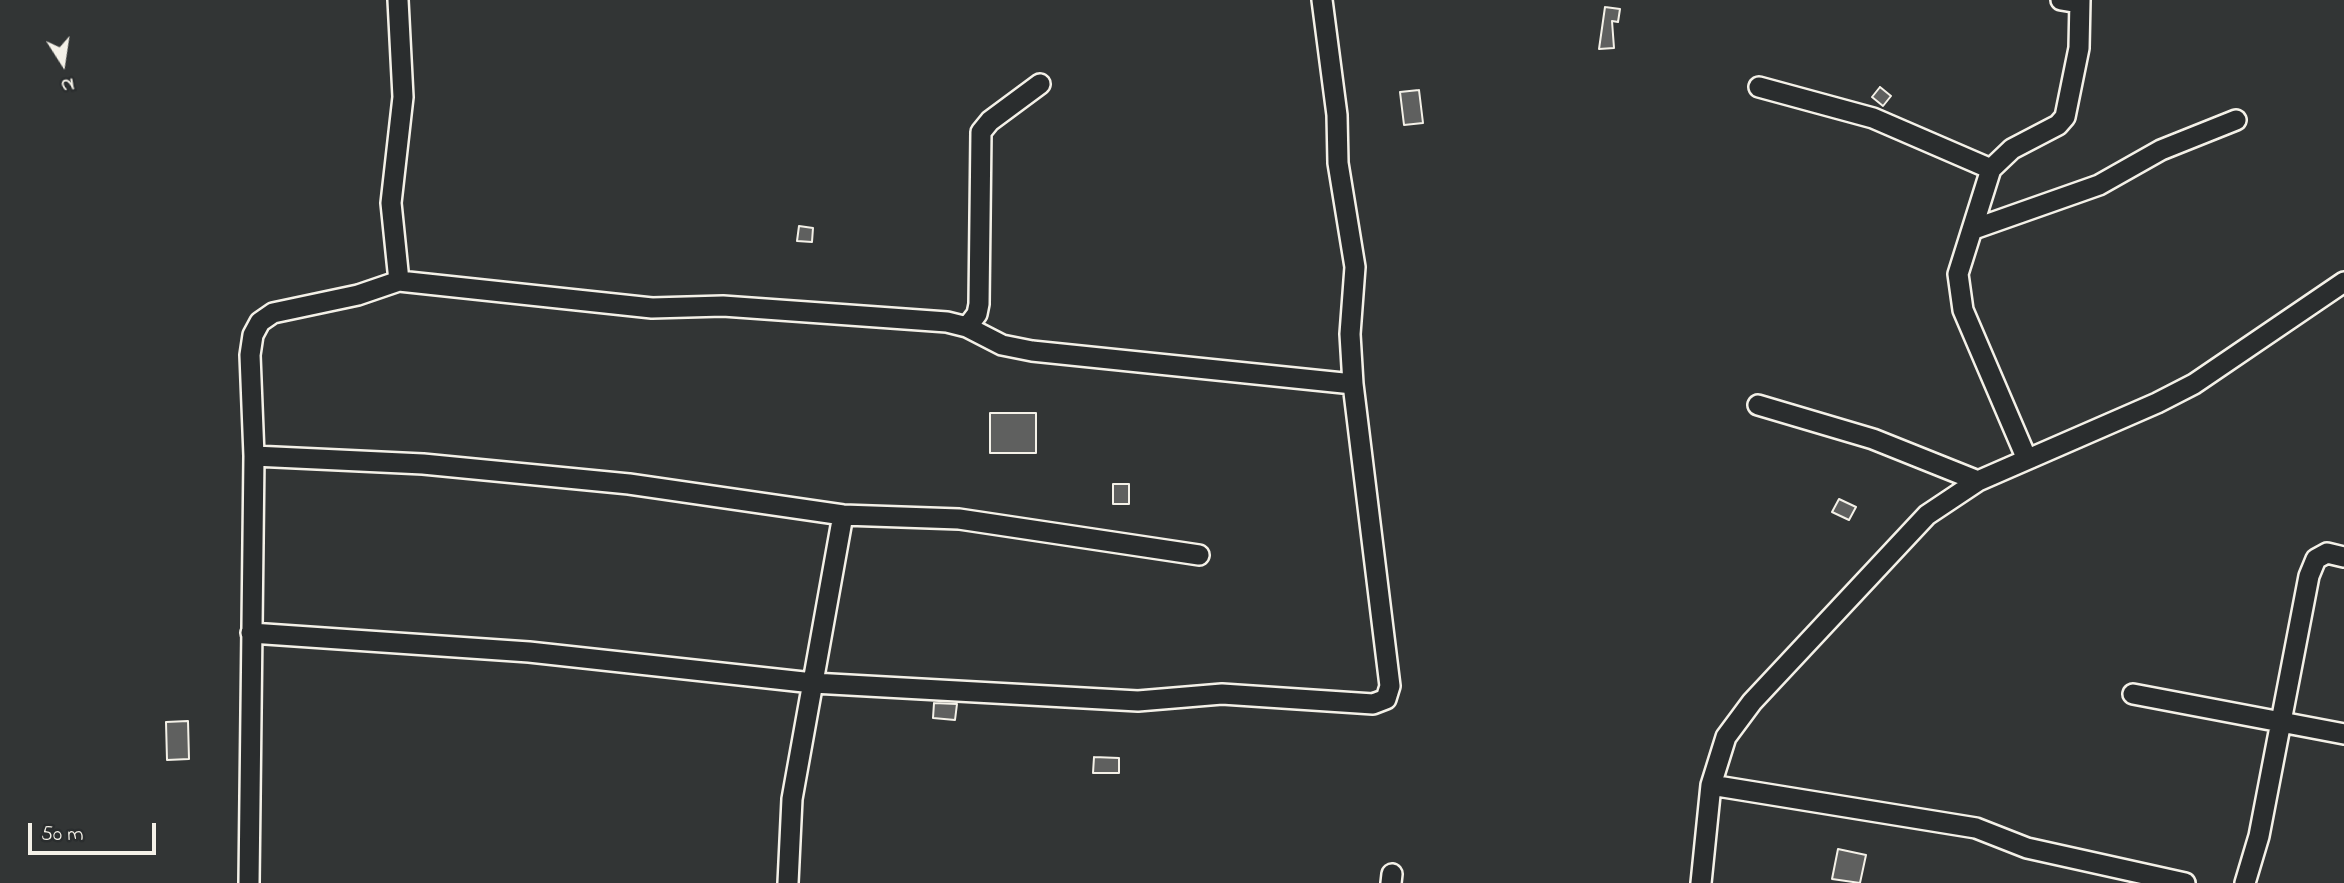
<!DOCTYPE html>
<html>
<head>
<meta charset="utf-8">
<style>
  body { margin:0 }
  #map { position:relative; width:2344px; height:883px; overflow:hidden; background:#323535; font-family:"Indie Flower",sans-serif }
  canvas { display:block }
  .north { position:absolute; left:28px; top:28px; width:70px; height:70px; -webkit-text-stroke:5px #2a2d2e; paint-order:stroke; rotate:168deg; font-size:19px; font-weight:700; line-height:28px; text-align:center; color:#f4f1e8 }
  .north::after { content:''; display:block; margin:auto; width:24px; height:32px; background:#f4f1e8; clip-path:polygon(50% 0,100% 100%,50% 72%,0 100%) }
  .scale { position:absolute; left:28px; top:823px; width:128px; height:32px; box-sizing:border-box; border:4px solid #f4f1e8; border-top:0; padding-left:9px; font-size:21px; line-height:24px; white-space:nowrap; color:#f4f1e8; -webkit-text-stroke:5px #2a2d2e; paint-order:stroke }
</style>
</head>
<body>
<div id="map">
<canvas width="2344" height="883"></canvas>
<div class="north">N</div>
<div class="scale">50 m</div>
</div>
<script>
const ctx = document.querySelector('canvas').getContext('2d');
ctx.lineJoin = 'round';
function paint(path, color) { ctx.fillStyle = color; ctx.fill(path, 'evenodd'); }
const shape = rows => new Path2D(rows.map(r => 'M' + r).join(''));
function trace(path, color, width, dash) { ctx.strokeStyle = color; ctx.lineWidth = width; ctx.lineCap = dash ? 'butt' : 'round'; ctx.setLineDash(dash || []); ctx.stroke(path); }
const building = shape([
  [1605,7,1620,9,1618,22,1612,21,1614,48,1599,49,1605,7],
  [1880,87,1891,96,1883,106,1872,97,1880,87],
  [1419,90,1423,123,1404,125,1400,92,1419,90],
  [799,226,813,228,812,242,797,241,799,226],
  [990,413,1036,413,1036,453,990,453,990,413],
  [1113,484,1129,484,1129,504,1113,504,1113,484],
  [1839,499,1856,507,1849,520,1832,512,1839,499],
  [934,703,957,704,955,720,933,718,934,703],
  [188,721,189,759,167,760,166,722,188,721],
  [1094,757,1119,758,1119,773,1093,773,1094,757],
  [1838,849,1866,855,1860,883,1832,879,1838,849]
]);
const minor = shape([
  [398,0,403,97,391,203,399,281],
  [2061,0,2079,3],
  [1759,87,1873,118,1991,169],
  [1974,229,2099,185,2161,150,2236,120],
  [967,327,977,314,979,304,981,132,990,121,1040,84],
  [1758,405,1873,439,1978,481],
  [254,456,423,464,629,484,843,515,959,519,1199,555],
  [2026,457,1963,310,1958,274,1991,169,2012,149,2058,125,2065,117,2079,48,2080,0],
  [251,633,529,652,813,683,1138,701,1222,694,1373,704,1386,699,1390,686,1353,384,1350,334,1355,267,1338,163,1337,115,1322,0],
  [2133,694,2344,734],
  [1711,785,1976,828,2027,848,2185,883],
  [249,883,254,456,250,355,253,335,260,322,273,313,358,295,399,281,652,308,723,306,947,322,967,327,1002,345,1032,351,1353,384],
  [788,883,792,799,843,515],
  [1391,883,1392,874],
  [1701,883,1711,785,1726,737,1752,702,1927,515,1978,481,2157,403,2194,384,2344,282],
  [2245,883,2259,836,2309,576,2316,559,2327,553,2344,557]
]);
paint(building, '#5f605f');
trace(building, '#f4f1e8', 2);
trace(minor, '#f4f1e8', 24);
trace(minor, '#2a2d2e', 19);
</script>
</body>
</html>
